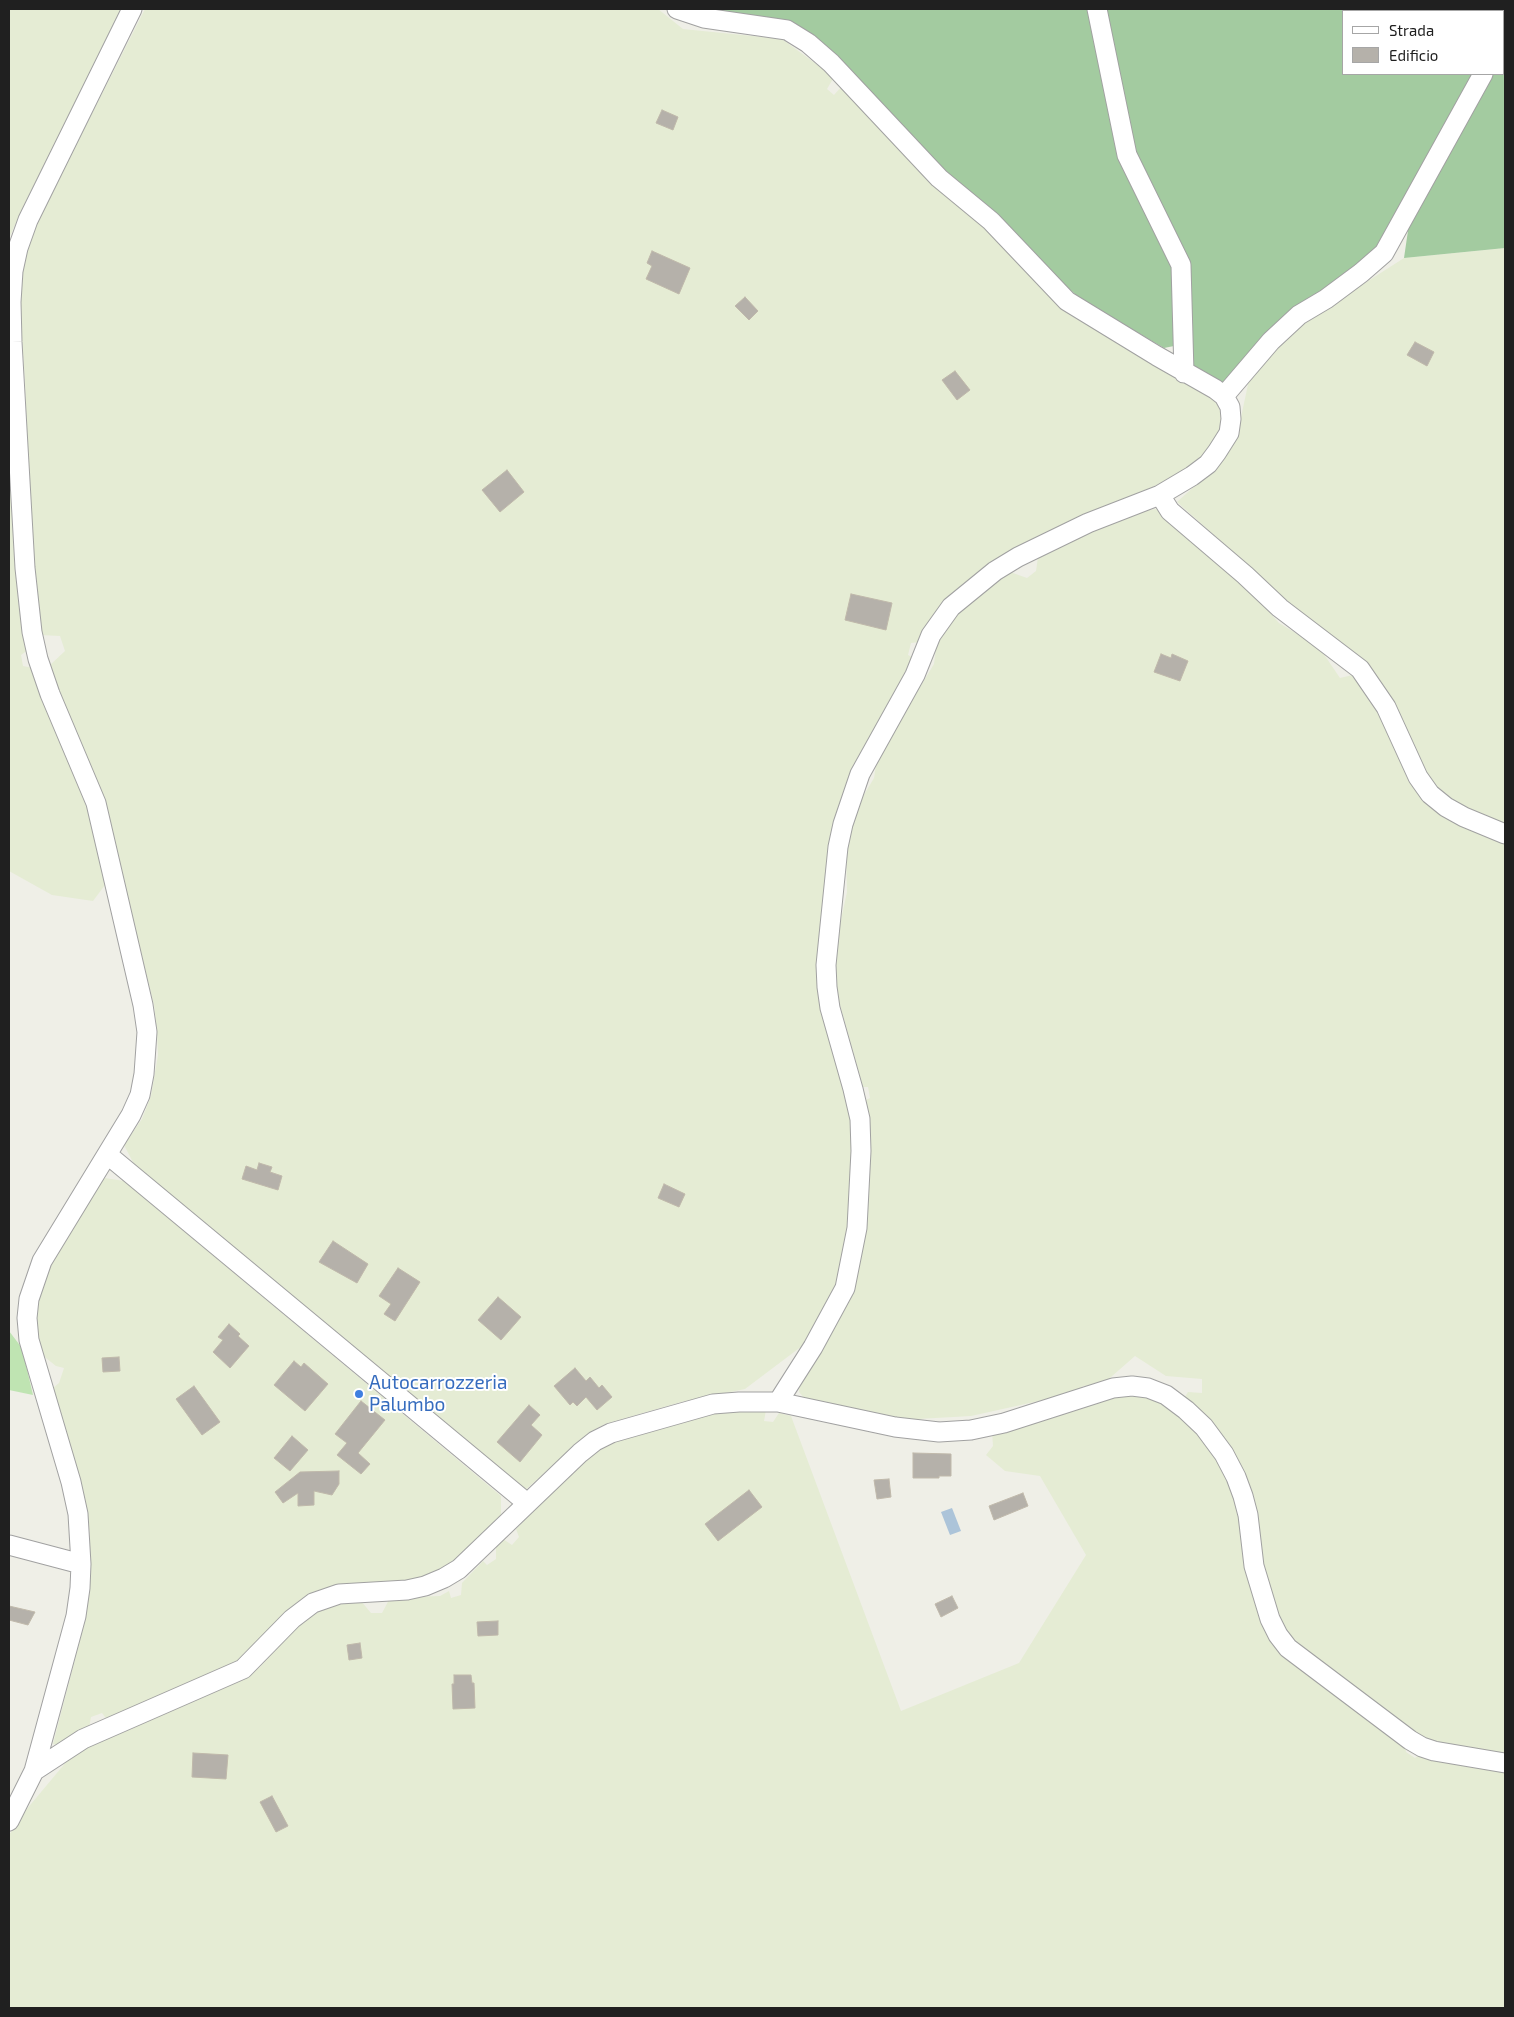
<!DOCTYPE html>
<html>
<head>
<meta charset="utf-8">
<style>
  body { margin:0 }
  #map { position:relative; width:1514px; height:2017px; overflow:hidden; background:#efefe7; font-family:"Exo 2",sans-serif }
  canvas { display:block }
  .frame { position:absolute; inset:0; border:10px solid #202020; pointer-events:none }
  .legend { position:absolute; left:1342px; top:10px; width:162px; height:65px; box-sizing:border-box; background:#fff; border:1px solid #a6a6a6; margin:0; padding:6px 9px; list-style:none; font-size:15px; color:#202020 }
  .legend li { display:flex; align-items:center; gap:10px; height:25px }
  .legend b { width:25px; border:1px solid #a6a6a6 }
</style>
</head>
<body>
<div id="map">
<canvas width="1514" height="2017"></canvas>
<div class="frame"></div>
<ul class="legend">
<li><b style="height:6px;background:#fff"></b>Strada</li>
<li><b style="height:14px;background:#b5b1aa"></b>Edificio</li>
</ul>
</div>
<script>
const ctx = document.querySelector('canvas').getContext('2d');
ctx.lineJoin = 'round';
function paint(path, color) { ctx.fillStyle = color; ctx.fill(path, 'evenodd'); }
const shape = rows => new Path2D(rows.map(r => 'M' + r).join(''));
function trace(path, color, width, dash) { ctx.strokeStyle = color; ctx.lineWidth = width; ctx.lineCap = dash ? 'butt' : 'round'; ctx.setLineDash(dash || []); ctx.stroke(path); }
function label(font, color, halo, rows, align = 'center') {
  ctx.font = font + ' "Exo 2",sans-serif'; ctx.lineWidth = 4; ctx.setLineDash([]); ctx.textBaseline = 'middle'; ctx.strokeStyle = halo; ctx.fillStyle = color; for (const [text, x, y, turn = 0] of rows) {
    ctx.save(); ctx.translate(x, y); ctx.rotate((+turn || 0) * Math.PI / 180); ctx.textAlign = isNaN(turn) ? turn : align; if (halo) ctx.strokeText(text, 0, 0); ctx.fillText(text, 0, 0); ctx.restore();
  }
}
const farmland = shape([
  [9,9,122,9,22,209,10,236,9,243],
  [145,9,658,9,683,29,782,39,834,77,827,89,834,95,842,86,955,204,989,227,1070,315,1208,393,1217,403,1221,414,1221,427,1215,447,1187,471,1008,553,920,642,911,643,908,655,914,658,854,770,819,964,853,1118,851,1228,840,1289,810,1340,745,1389,681,1402,605,1424,592,1431,524,1491,135,1166,124,1145,142,1119,151,1096,158,1055,157,1031,154,1005,111,832,49,666,65,651,60,636,40,635,32,568,25,381,20,310,22,278,26,251,36,224],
  [1505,248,1505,826,1477,815,1436,791,1391,702,1285,603,1250,567,1177,502,1207,475,1228,452,1240,422,1250,375,1301,324,1404,258],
  [9,430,18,601,28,650,21,655,23,666,33,668,84,794,96,835,105,885,93,901,52,895,9,871],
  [1156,509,1251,591,1279,623,1319,647,1340,678,1357,674,1371,692,1415,781,1505,841,1505,1757,1476,1754,1413,1735,1282,1632,1259,1563,1252,1513,1183,1400,1188,1392,1202,1393,1202,1379,1166,1376,1135,1356,1103,1384,1083,1386,1075,1393,971,1416,900,1420,806,1400,799,1392,800,1380,852,1290,864,1101,870,1098,868,1087,863,1087,835,987,836,943,847,892,846,848,859,803,874,778,877,758,934,664,937,640,946,623,976,596,1010,572,1027,578,1036,571,1038,557,1054,551,1073,539,1102,528,1125,514],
  [105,1178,124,1181,501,1496,501,1521,456,1563,426,1579,328,1587,310,1597,238,1661,108,1721,102,1713,91,1717,89,1728,59,1745,53,1744,85,1621,89,1590,90,1536,87,1513,53,1388,59,1383,64,1368,56,1366,41,1354,37,1337,35,1316,37,1300,51,1264,99,1183],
  [1112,1392,1163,1399,1201,1429,1238,1496,1246,1569,1257,1610,1269,1638,1282,1651,1405,1745,1406,1752,1415,1758,1422,1752,1505,1767,1505,2008,9,2008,9,1835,26,1810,67,1761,81,1750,242,1679,260,1667,304,1619,317,1611,330,1606,361,1601,371,1613,382,1613,390,1598,440,1596,449,1591,451,1598,461,1595,462,1583,483,1561,487,1565,496,1559,496,1547,503,1539,512,1545,519,1537,516,1529,589,1455,613,1442,712,1413,766,1410,764,1421,773,1422,779,1413,791,1416,901,1711,1019,1663,1086,1555,1040,1476,1005,1471,986,1455,993,1446,992,1432]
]);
const grass = shape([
  [9,1331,22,1348,33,1395,9,1390]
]);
const forest = shape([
  [706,9,1092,9,1122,159,1175,267,1179,345,1164,348,1082,300,1068,288,992,213,943,171,832,52,762,17],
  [1101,9,1505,9,1505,23,1503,28,1503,11,1343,11,1343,74,1477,74,1378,250,1222,384,1189,364,1186,264,1131,154],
  [1505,49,1505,248,1404,258,1410,217,1491,74,1503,74,1503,54]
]);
const water = shape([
  [952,1508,961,1531,950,1535,941,1512]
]);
const building = shape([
  [662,110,678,117,673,130,656,123,662,110],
  [652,251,690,268,679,294,646,279,652,266,647,263,652,251],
  [745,297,758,311,749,320,735,306,745,297],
  [1415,342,1434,352,1427,366,1407,355,1415,342],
  [955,371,970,390,957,400,942,380,955,371],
  [507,470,524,492,500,512,482,490,507,470],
  [851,594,892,603,886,630,845,620,851,594],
  [1161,654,1171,658,1172,654,1188,661,1180,681,1154,672,1161,654],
  [259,1163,272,1167,270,1172,282,1176,278,1190,242,1179,246,1166,257,1170,259,1163],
  [664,1184,685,1194,679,1207,658,1198,664,1184],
  [333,1241,368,1264,357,1283,319,1262,333,1241],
  [398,1268,420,1282,395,1321,384,1314,391,1304,379,1296,398,1268],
  [498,1297,521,1317,501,1340,478,1320,498,1297],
  [229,1324,240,1334,238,1336,249,1346,230,1368,213,1352,223,1340,218,1337,229,1324],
  [119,1357,120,1371,103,1372,102,1358,119,1357],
  [294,1361,301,1367,304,1363,328,1384,305,1411,274,1385,294,1361],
  [575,1368,586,1381,590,1377,599,1388,602,1385,612,1397,597,1410,586,1397,577,1406,573,1402,570,1405,554,1386,575,1368],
  [194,1386,220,1422,202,1435,176,1399,194,1386],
  [361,1401,385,1420,358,1453,370,1464,361,1474,337,1455,347,1443,335,1434,361,1401],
  [529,1405,540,1415,531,1425,542,1435,520,1462,497,1442,529,1405],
  [292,1436,308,1450,290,1471,274,1458,292,1436],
  [913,1453,951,1454,951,1476,939,1476,939,1478,913,1478,913,1453],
  [339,1471,339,1484,332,1495,314,1491,314,1505,298,1506,298,1493,283,1503,275,1492,300,1472,339,1471],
  [889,1479,891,1497,877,1499,874,1480,889,1479],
  [749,1490,762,1507,718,1541,705,1524,749,1490],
  [1023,1493,1028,1506,994,1520,989,1506,1023,1493],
  [952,1596,958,1608,941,1617,935,1604,952,1596],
  [9,1606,35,1612,28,1625,9,1620,9,1606],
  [498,1621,498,1635,478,1636,477,1622,498,1621],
  [360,1643,362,1658,349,1660,347,1645,360,1643],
  [454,1675,471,1675,472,1683,474,1683,475,1708,453,1709,452,1684,454,1684,454,1675],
  [193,1753,228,1755,226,1779,192,1777,193,1753],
  [272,1796,288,1826,276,1832,260,1802,272,1796]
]);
const minor = shape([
  [677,9,704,18,787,30,808,43,831,63,939,178,991,221,1067,301,1157,356,1215,389,1224,396,1230,407,1231,419,1229,433,1217,452,1208,464,1192,476,1160,495,1088,523,1018,557,995,571,951,607,931,635,915,675,860,774,843,824,838,847,826,965,827,987,830,1008,853,1089,860,1119,861,1151,857,1228,845,1288,813,1347,778,1402],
  [1097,9,1127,155,1181,265,1184,373],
  [1503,39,1505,35],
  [1224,396,1271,341,1299,315,1326,299,1361,273,1384,253,1483,74],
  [1160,495,1170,511,1245,575,1280,608,1360,669,1386,707,1418,777,1430,794,1446,807,1464,817,1505,834],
  [108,1155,527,1503],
  [9,1545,81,1564],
  [34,1771,83,1739,243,1669,292,1619,313,1603,339,1594,407,1590,425,1586,444,1578,459,1569,580,1453,595,1441,611,1433,713,1404,739,1402,778,1402,895,1427,939,1432,971,1430,1004,1423,1113,1388,1132,1386,1148,1388,1166,1395,1186,1410,1204,1427,1224,1454,1236,1477,1243,1496,1248,1515,1254,1566,1270,1619,1278,1635,1288,1648,1410,1740,1422,1747,1434,1751,1505,1763],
  [9,1821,34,1771,76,1616,80,1588,81,1564,78,1514,71,1482,29,1340,27,1318,29,1299,42,1261,131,1115,140,1095,144,1074,147,1032,143,1005,96,803,50,694,38,659,32,632,25,568,12,342,11,302,13,271,18,248,28,220,132,9]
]);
const markers = [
  [359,1394,5,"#3f7fe0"]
];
const shopNames = [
  ["Autocarrozzeria",369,1383],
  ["Palumbo",369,1405]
];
paint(farmland, '#e5ecd4');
paint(grass, '#bfe4b2');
paint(forest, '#a3cba0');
paint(water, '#acc4d9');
paint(building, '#b5b1aa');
trace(building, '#c0b9ab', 1);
trace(minor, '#a1a1a1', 21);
trace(minor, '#fff', 19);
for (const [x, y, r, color] of markers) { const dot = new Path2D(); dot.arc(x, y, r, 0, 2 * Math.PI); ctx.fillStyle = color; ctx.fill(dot); trace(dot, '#fff', 2); }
label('19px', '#366cbe', '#fff', shopNames, 'left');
</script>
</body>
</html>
